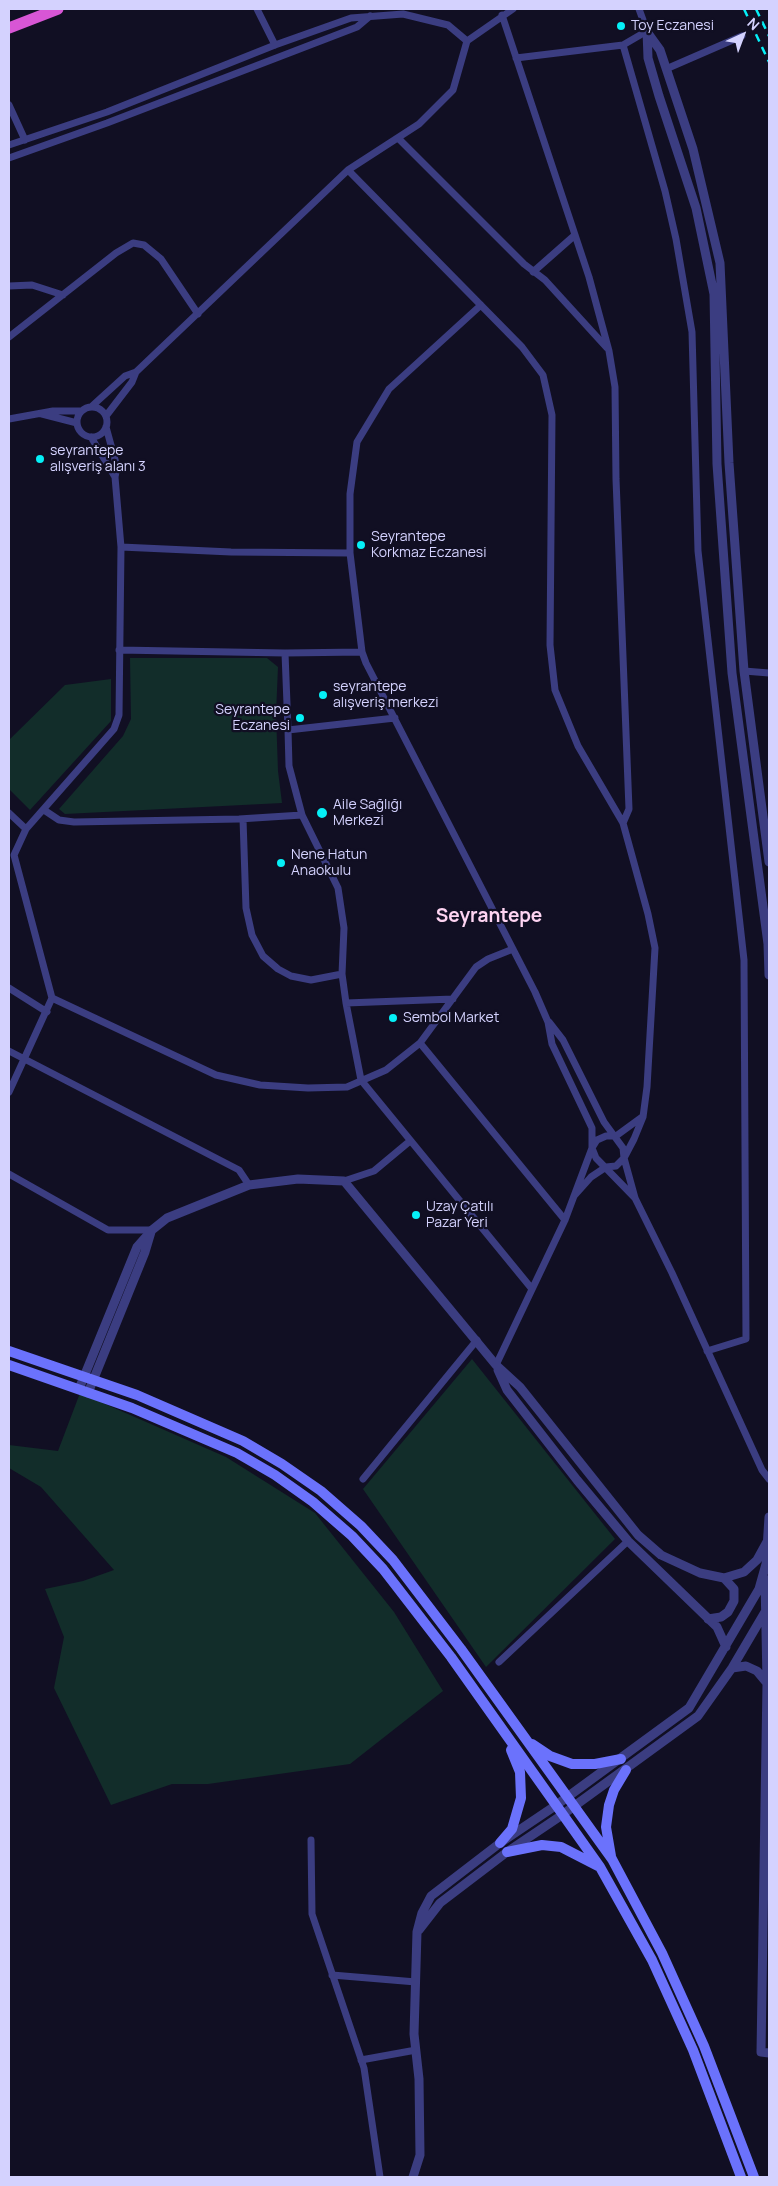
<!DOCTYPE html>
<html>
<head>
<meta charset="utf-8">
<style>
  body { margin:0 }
  #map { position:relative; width:778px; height:2186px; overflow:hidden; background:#110f23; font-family:Manrope,sans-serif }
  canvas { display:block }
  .frame { position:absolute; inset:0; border:10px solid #d4d2fe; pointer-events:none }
  .north { position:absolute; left:718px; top:10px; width:50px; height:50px; -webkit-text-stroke:4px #110f23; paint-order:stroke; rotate:43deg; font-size:14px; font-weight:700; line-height:20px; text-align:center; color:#d4d2fe }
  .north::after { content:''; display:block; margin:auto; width:18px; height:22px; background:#d4d2fe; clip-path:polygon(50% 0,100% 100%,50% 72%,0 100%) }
</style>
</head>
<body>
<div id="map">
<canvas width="778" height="2186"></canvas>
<div class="frame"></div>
<div class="north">N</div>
</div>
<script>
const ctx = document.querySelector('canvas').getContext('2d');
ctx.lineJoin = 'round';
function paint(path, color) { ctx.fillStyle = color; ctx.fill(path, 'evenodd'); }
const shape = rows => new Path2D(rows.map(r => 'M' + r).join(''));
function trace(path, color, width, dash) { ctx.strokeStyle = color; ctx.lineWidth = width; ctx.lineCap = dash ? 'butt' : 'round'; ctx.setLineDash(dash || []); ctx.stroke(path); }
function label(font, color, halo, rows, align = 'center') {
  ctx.font = font + ' Manrope,sans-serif'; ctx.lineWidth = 4.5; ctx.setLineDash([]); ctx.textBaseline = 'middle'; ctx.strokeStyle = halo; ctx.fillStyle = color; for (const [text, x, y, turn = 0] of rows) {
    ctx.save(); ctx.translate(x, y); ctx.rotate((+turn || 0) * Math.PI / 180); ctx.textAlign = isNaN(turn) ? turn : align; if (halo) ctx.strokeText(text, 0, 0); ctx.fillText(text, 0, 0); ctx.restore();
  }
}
const green = shape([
  [130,658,267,658,278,667,276,714,278,771,282,803,65,814,59,809,123,736,131,719],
  [111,679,111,721,30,810,9,789,9,740,65,685],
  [472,1359,615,1539,486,1667,363,1489],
  [80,1393,226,1457,315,1513,394,1612,443,1691,350,1764,208,1784,172,1784,111,1805,54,1688,64,1637,45,1589,83,1581,114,1570,41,1487,9,1468,9,1445,58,1451]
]);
const minor = shape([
  [257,9,275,45],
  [502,15,589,277,609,351,615,387,616,479,629,809,623,823],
  [623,45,665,191,676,239,692,332,698,551,744,960,746,1339,707,1351],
  [516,58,623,45,647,31,639,9],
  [666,69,742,36],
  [9,105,25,140],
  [398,138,524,264,545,280,607,348],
  [9,145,107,112,275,45,351,18,403,14,448,25,467,41],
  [9,158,107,123,357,27,370,16],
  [348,170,522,347,543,375,552,415,550,645,555,690,578,746,623,823,648,914,655,948,647,1087,643,1117,634,1139,624,1158,616,1166,606,1167,591,1177,574,1196],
  [533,272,575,235],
  [9,286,32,285,63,295],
  [9,337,116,253,133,243,144,245,161,259,198,314],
  [91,407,125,376,136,372,348,170,419,124,453,90,467,41,513,9],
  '77 422a15 15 0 1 1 30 0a15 15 0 1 1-30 0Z',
  [42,414,77,423],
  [106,416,132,382,136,372],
  [9,419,53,411,81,411],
  [91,437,115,477],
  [121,547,231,552,350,553],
  [119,650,285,653,362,652,366,663,535,992,548,1022,552,1044,592,1128,592,1148,596,1158,635,1198],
  [362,652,350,553,350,494,357,442,389,389,481,305],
  [285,653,288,730],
  [744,671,769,673],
  [395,718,288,730,289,766,302,815,338,888,344,928,342,974,346,1003,361,1080,532,1289],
  [44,810,59,820,74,822,239,819,302,815],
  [9,813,26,829,114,729,119,715,121,547,115,477,117,467,106,427],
  [243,819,246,908,252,935,263,956,278,969,291,976,311,980,342,974],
  [26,829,14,855,52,998,216,1075,260,1085,308,1088,347,1087,386,1070,420,1043,476,967,488,959,513,949],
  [9,988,47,1012],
  [346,1003,453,999],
  [549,1022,563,1040,604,1122,623,1148,624,1158,635,1198,672,1273,762,1470,769,1479],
  [420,1043,565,1220],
  [9,1051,239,1170,249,1185],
  [9,1092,52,998],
  [9,1174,108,1230,152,1230],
  [344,1181,374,1171,410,1141],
  [496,1365,565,1220,592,1148,597,1140,606,1136,616,1136,642,1117],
  [363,1479,477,1340],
  [499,1662,628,1541],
  [311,1840,312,1914,364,2068,380,2177],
  [332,1975,416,1982],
  [361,2060,416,2050]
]);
const tertiary = shape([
  [647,31,648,58,659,96,696,208,714,294,717,464,732,673,768,944,769,975],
  [647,32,660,50,693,149,720,263,729,463,744,671,769,862],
  [498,1370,507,1390,577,1480,628,1541,717,1627,726,1647],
  [79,1389,137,1247,152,1230,167,1218,249,1185,298,1179,344,1181,496,1365,520,1387,638,1535,661,1555,700,1573,724,1578,744,1572,757,1560,768,1540],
  [88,1393,145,1252,151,1232],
  [765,1579,767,1683,761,2052,769,2053],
  [708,1619,721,1617,728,1612,734,1601,734,1589,724,1578],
  [732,1668,746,1666,757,1671,767,1683],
  [419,1930,440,1903,507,1852,562,1815,698,1716,732,1668,765,1612],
  [413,2177,420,2155,419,2079,414,2034,417,1932,422,1913,431,1896,500,1843,555,1806,689,1708,759,1589,766,1564,769,1517]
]);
const secondary = shape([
  [9,1351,137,1395,243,1441,282,1464,321,1491,361,1526,393,1560,461,1649,612,1859,662,1953,704,2046,754,2177],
  [9,1365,132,1408,237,1453,275,1475,313,1502,352,1536,383,1569,451,1657,600,1867,652,1960,693,2050,741,2177],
  [532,1744,550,1756,572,1764,595,1764,621,1759],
  [500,1843,512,1829,521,1798,520,1772,511,1750],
  [507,1852,542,1845,561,1847,598,1866],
  [611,1856,606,1827,609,1805,614,1790,626,1770]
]);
const trunk = shape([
  [9,28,58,9]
]);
const rail = shape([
  [744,9,769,62],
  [756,9,769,36]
]);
const markers = [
  [621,26,5,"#05f0f7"],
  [40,459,5,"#05f0f7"],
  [361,545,5,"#05f0f7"],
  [323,695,5,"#05f0f7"],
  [300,718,5,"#05f0f7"],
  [322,813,6,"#05f0f7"],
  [281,863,5,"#05f0f7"],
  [393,1018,5,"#05f0f7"],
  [416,1215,5,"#05f0f7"]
];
const poiNames = [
  ["Toy Eczanesi",631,26],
  ["seyrantepe",50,451],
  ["alışveriş alanı 3",50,467],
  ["Seyrantepe",371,537],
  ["Korkmaz Eczanesi",371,553],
  ["seyrantepe",333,687],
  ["alışveriş merkezi",333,703],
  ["Seyrantepe",290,710,"right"],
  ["Eczanesi",290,726,"right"],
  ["Aile Sağlığı",333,805],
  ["Merkezi",333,821],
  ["Nene Hatun",291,855],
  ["Anaokulu",291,871],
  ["Sembol Market",403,1018],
  ["Uzay Çatılı",426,1207],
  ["Pazar Yeri",426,1223]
];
const districtNames = [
  ["Seyrantepe",489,917]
];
paint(green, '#122d2a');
trace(minor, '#3b3d81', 7);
trace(tertiary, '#3b3d81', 9);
trace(secondary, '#6b72fc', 10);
trace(trunk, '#d856d5', 11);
trace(rail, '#05f0f7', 2.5, [8, 6]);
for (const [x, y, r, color] of markers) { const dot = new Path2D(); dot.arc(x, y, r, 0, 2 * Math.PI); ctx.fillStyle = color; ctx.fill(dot); trace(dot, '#110f23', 2); }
label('14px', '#d4d2fe', '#110f23', poiNames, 'left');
label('bold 19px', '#fed4f2', '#110f23', districtNames);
</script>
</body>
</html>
